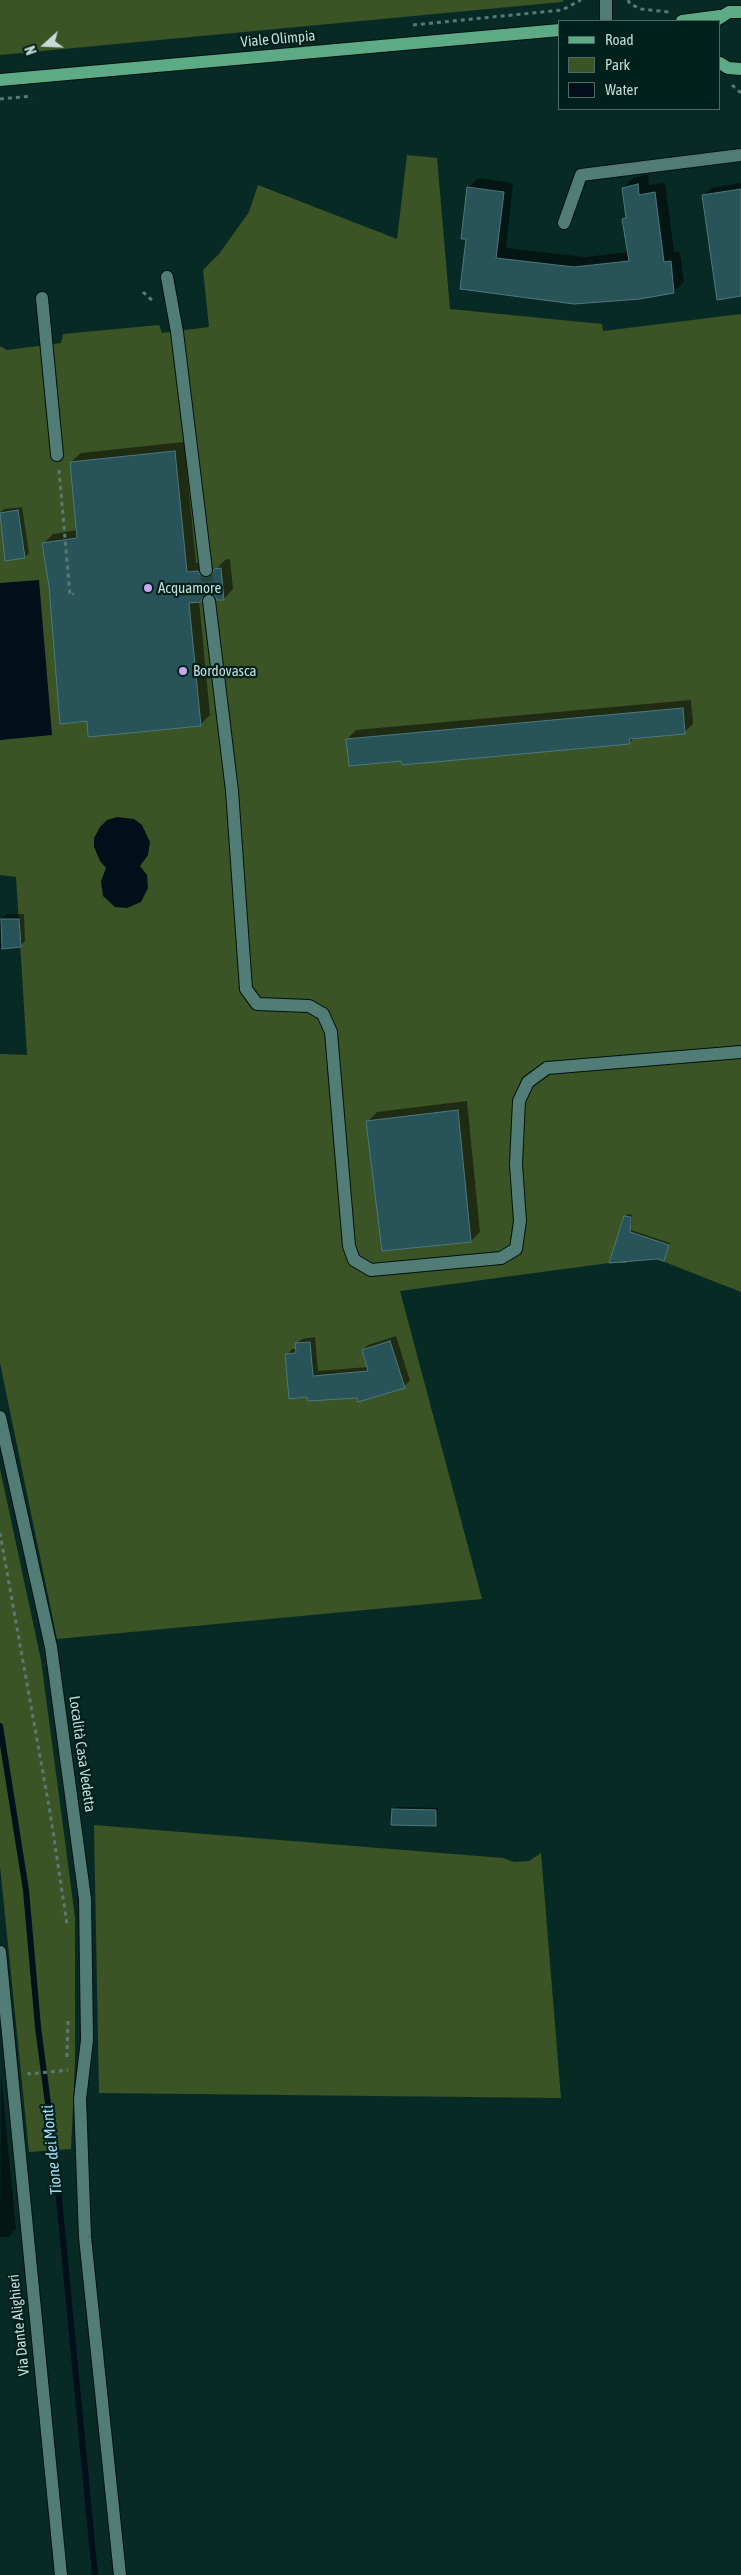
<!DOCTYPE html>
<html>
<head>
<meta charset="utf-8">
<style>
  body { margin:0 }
  #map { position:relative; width:741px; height:2575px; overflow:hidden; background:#082a25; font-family:"Asap Condensed",sans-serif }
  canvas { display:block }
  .legend { position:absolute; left:558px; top:20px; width:162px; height:90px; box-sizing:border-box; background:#00201b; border:1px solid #4f6b67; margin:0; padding:6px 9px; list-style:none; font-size:15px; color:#c6dcd8 }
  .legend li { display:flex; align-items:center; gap:10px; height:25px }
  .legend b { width:25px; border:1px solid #4f6b67 }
  .north { position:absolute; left:20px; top:20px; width:50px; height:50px; -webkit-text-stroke:4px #00201b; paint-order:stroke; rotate:250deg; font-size:14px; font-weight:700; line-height:20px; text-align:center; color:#c6dcd8 }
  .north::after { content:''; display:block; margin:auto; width:18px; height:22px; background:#c6dcd8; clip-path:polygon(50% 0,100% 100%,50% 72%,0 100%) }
</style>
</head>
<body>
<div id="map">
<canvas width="741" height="2575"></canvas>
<ul class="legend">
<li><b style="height:6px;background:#5cab86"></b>Road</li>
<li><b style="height:14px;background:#3a5425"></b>Park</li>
<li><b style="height:14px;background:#000f1a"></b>Water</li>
</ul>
<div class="north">N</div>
</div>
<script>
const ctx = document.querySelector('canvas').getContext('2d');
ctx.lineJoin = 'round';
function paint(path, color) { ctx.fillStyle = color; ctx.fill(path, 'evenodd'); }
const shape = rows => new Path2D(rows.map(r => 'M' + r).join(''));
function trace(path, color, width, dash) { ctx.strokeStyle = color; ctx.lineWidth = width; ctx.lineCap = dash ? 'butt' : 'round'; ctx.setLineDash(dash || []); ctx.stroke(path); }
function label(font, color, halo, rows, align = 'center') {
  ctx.font = font + ' "Asap Condensed",sans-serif'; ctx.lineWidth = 4.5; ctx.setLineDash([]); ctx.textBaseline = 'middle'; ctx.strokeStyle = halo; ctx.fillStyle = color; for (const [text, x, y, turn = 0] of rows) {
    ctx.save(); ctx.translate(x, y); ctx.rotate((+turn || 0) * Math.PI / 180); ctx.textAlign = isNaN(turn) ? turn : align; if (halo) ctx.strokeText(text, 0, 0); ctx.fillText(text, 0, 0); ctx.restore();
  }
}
const green = shape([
  [0,0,564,0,562,2,0,55],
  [407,155,437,158,450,309,602,324,603,331,741,314,741,1292,657,1259,627,1260,627,1263,609,1263,400,1291,482,1599,57,1639,0,1363,0,1054,27,1055,16,877,0,875,0,346,7,350,61,343,63,334,159,325,162,333,209,327,203,270,219,254,249,212,258,185,397,239],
  [0,1469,41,1660,75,1917,75,2062,71,2149,29,2152,0,1866],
  [94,1825,503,1858,514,1862,529,1861,541,1853,561,2098,99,2093]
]);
const water = shape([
  [39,580,52,735,0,740,0,583],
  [117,817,134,819,142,825,150,842,148,855,140,866,147,875,148,888,141,902,127,908,115,907,103,896,101,881,106,868,100,861,94,847,94,838,100,827,107,820]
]);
const shadow = shape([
  [648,174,649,185,665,183,674,252,680,252,684,282,673,292,462,288,467,238,468,188,478,178,513,183,506,248,585,257,629,252,624,219,627,216,623,188,633,178],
  [741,183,741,295,703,196,711,188],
  [184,442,196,563,208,562,209,566,216,569,225,560,230,559,233,589,224,599,209,592,199,601,210,715,201,724,88,720,50,586,44,543,53,534,78,530,71,462,81,453],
  [22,507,29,553,25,557,6,560,0,513,4,509],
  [691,700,693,724,684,732,635,737,629,743,402,760,347,739,356,730],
  [7,914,24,914,25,941,20,946,0,948,0,920],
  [467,1101,480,1232,471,1241,368,1121,377,1112],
  [627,1214,632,1215,631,1230,670,1243,664,1260,657,1257,611,1262],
  [396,1336,410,1381,404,1386,358,1396,309,1400,287,1355,292,1349,297,1349,296,1344,302,1339,315,1337,318,1371,368,1367,363,1350,368,1345],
  [395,1807,438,1808,437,1823,435,1825,393,1809],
  [1,2073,16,2229,9,2237,0,2237]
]);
const stream = shape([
  [0,1726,26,1890,38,2027,55,2157,95,2575]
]);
const building = shape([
  [638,184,639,195,655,192,664,262,671,261,674,293,640,299,574,304,460,289,466,239,461,239,467,187,504,192,496,258,574,267,629,261,622,219,626,218,622,188,638,184],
  [741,189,741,296,717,300,702,195,741,189],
  [175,451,187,572,198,571,200,575,206,578,211,576,214,569,221,568,224,600,217,600,215,596,209,593,204,595,201,602,189,603,201,726,88,737,87,721,60,724,49,586,42,543,77,538,70,462,175,451],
  [18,510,25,558,5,561,0,513,18,510],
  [683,708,685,734,629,739,630,744,402,765,401,761,349,766,346,739,683,708],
  [1,919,19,919,21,947,2,949,1,919],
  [458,1110,471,1242,382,1251,366,1121,458,1110],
  [624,1216,631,1217,630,1232,669,1245,664,1261,657,1259,609,1263,624,1216],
  [390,1341,405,1388,358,1402,357,1398,308,1401,307,1397,289,1399,285,1354,296,1353,295,1343,310,1342,313,1376,368,1371,362,1350,390,1341],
  [392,1809,436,1810,436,1826,391,1825,392,1809]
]);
const minorTunnel = shape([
  [206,570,209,601]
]);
const path = shape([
  [628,0,630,4,641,9,669,12],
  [413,25,562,10,581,0],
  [732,85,741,93],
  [0,99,32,96],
  [143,292,154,302],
  [59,470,70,595,74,594],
  [0,1533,50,1812,67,1924],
  [67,2057,68,2020],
  [29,2072,29,2074,68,2070]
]);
const minor = shape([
  [606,21,606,0],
  [564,223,581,175,741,155],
  [167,277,177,332,206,570],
  [42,298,57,455],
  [209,601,232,791,246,989,257,1004,309,1006,323,1014,331,1032,349,1246,354,1260,371,1270,501,1258,516,1249,520,1221,516,1164,519,1101,528,1082,547,1068,741,1052],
  [0,1417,51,1647,85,1899,87,2040,80,2099,85,2237,120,2575],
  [0,1952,61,2575]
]);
const major = shape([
  [682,21,720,16],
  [715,21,729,12,741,12],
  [720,63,728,68,741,69],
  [0,80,560,30]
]);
const markers = [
  [148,588,5,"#c8a5ef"],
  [183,671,5,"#c8a5ef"]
];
const streetNames = [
  ["Viale Olimpia",278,39,-5],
  ["Località Casa Vedetta",82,1754,82],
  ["Via Dante Alighieri",19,2325,-96]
];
const poiNames = [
  ["Acquamore",158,588],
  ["Bordovasca",193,671]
];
const waterNames = [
  ["Tione dei Monti",52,2150,-96]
];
paint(green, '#3a5425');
paint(water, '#000f1a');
paint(shadow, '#0007');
trace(stream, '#000f1a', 6);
paint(building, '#275359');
trace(building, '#4c787e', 1);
trace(minorTunnel, '#244540', 12, [12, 6]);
trace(minor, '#00110e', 14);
trace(major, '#00110e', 14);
trace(path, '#5b7873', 3, [4, 4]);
trace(minor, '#527d76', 12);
trace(major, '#5cab86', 12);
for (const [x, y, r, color] of markers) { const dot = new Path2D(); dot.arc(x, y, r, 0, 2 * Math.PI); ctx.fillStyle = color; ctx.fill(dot); trace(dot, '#00201b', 2); }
label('15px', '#c6dcd8', '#00201b', streetNames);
label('15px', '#c6dcd8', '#00201b', poiNames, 'left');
label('italic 16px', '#9fddfd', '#00201b', waterNames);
</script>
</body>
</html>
